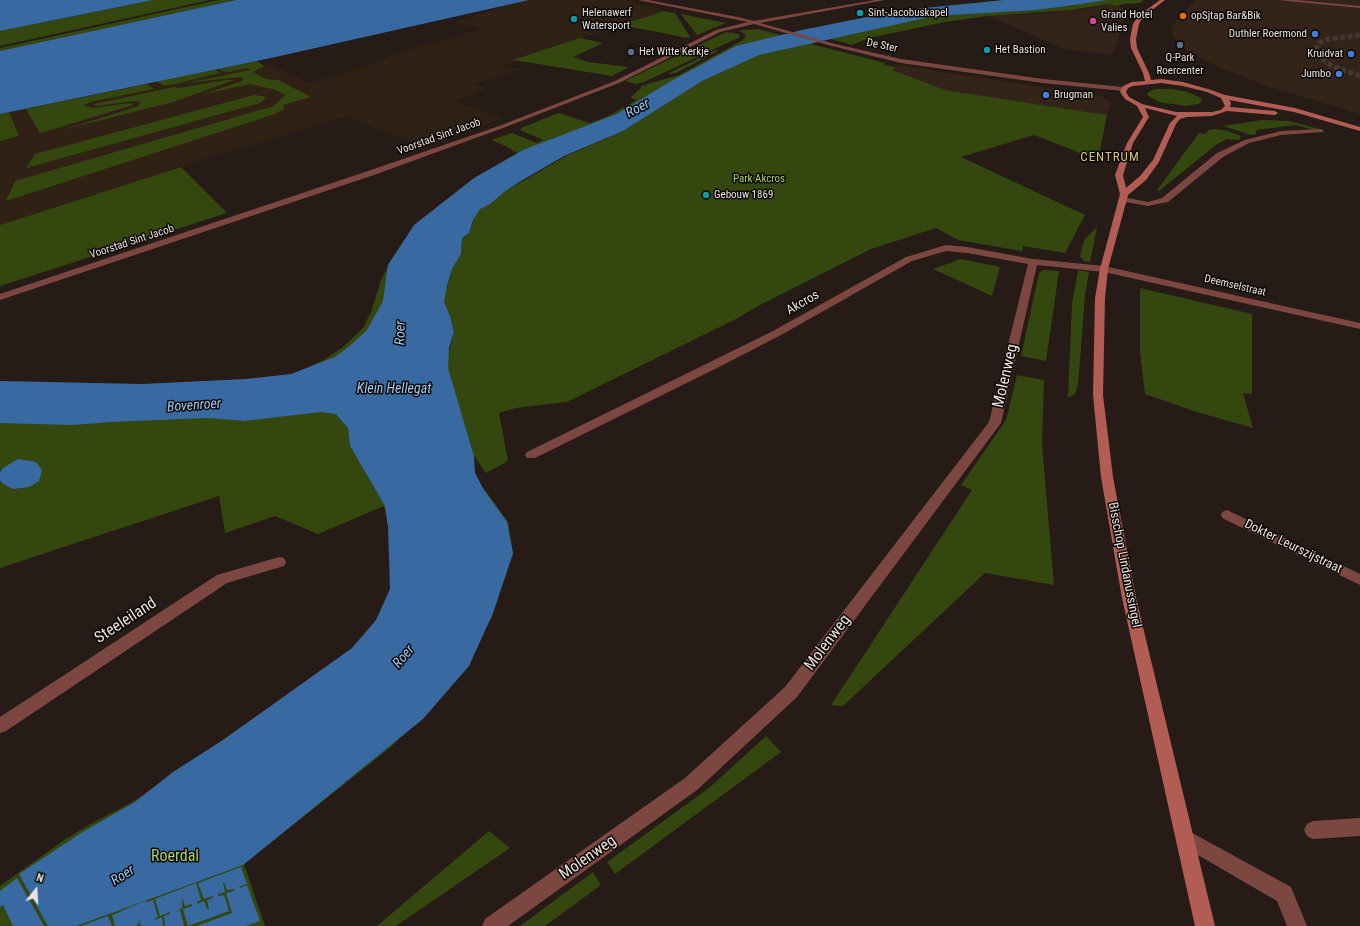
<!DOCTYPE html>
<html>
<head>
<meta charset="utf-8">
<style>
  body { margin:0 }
  #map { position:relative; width:1360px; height:926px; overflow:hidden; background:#261b16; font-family:"Roboto Condensed",sans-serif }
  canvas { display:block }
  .north { position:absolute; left:16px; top:870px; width:40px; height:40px; -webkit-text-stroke:3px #0b0705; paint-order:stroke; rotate:18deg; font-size:11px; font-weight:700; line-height:16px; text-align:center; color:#e9e2de }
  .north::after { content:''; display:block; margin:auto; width:14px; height:18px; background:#e9e2de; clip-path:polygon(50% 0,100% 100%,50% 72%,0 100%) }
</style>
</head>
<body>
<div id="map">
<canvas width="1360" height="926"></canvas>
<div class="north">N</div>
</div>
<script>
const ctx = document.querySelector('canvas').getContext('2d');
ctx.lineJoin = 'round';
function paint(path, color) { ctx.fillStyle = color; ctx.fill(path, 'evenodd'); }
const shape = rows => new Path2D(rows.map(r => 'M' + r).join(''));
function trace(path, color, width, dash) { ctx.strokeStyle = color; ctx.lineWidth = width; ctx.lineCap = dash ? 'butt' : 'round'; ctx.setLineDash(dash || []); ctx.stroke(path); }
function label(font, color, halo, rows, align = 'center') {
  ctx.font = font + ' "Roboto Condensed",sans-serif'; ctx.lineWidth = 3; ctx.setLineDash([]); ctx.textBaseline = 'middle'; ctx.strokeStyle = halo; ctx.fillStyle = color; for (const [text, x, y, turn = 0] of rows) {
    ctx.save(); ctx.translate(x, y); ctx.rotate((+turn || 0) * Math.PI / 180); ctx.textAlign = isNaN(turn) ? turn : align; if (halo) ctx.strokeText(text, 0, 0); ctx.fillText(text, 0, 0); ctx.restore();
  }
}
const built = shape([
  [1195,0,1360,0,1360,114,1273,88,1220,68,1186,50,1173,36,1171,27],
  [1108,4,1136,11,1125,18,1113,55,1064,49,989,16,1050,13,1085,9],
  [897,65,1102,96,1111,102,1107,115,945,90,891,70]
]);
const industrial = shape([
  [529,0,624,0,666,10,504,65,521,69,474,84,488,89,454,101,503,118,425,147,347,117,214,156,0,225,0,114,257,61,264,66,270,64,310,83,351,71,408,50,480,29,455,22,502,7,501,6]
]);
const green = shape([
  [153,0,210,0,0,46,0,31],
  [218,0,236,0,0,51,0,48],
  [1002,0,1143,0,1141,3,1125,4,1116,6,1108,4,1072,10,989,16,945,22,869,38,852,45,831,39,811,44,885,63,884,65,895,67,892,70,945,90,1107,115,1098,160,1034,135,961,157,1085,215,1065,253,1023,246,1022,251,958,240,936,228,871,249,758,306,736,319,567,402,516,408,499,413,508,461,486,473,474,456,457,399,469,473,485,490,508,522,513,554,491,619,456,675,428,709,391,747,244,864,265,926,0,926,0,886,64,840,87,826,134,801,373,636,402,599,384,506,318,534,275,516,225,533,219,496,0,568,0,480,3,483,3,468,0,472,0,389,133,394,291,375,324,360,343,347,363,328,371,312,381,280,393,257,407,237,523,150,518,153,511,150,512,149,491,140,512,133,537,143,543,140,520,130,521,128,558,113,590,123,606,117,637,100,630,98,641,88,641,86,679,75,743,40,746,35,740,31,742,30,759,29,780,35,912,10],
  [642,119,623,131,566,156,504,192,535,168],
  [474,218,469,233,462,238,461,254,452,269,446,291,445,285,458,241],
  [445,306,450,316,454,332,449,353],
  [348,428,384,504,350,446],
  [664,11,675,13,690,37,688,38,621,25],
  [681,14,726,23,697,35],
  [726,32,738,34,740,37,644,82,635,84,625,81],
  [580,38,603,43,573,57,588,62,629,67,612,76,513,60],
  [716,50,718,51,676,73,667,74],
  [257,61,264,66,253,72,266,79,278,80,311,97,283,105,284,109,275,114,6,201,15,181,274,106,285,95,276,90,250,84,201,95,242,81,243,78,239,77,186,83,250,70,248,68,229,72,222,71,218,69],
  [215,69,220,73,175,84,164,86,157,81],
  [226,80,234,80,173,102,62,130,130,109,138,106,141,102,133,101,96,106,94,104,174,87,179,88],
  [147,84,154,89,95,101,83,105,93,108,131,103,133,105,40,133,26,109],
  [1155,89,1172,89,1188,92,1199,97,1202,100,1201,102,1198,104,1186,106,1159,102,1148,96,1147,93],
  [254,95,263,96,266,98,260,103,26,168,35,154],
  [9,112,19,136,0,141,0,114],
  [1262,120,1289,121,1319,129,1313,130,1296,125,1256,130,1256,134,1251,135,1223,126],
  [1214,129,1225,130,1241,136,1239,140,1227,139,1217,144,1159,191,1157,190,1199,133,1205,134,1209,130],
  [181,167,227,213,0,286,0,225],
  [1097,227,1090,262,1084,261,1080,256,1082,248,1085,239],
  [961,259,1000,267,992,296,933,269],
  [1043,270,1059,271,1046,361,1021,356,1039,273],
  [1078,270,1089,272,1085,295,1078,385,1075,394,1068,398,1072,304],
  [1140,288,1252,314,1252,394,1243,393,1253,428,1197,412,1145,394,1140,352],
  [1017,375,1044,380,1042,445,1054,585,985,573,843,706,831,705,972,490,961,485,1006,420],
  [766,736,781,752,615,874,607,862,709,788],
  [489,831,510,848,396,926,377,926],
  [593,872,601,885,545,926,520,926]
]);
const water = shape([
  [0,0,153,0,0,31],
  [236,0,529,0,271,58,0,114,0,51],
  [1005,0,1107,0,1081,4,1083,6,1080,4,1036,10,934,16,759,55,702,81,623,131,564,156,521,181,504,192,490,204,480,209,473,220,469,233,462,238,461,254,452,269,447,286,444,302,450,316,454,332,449,348,448,368,474,456,475,473,484,490,507,522,513,553,493,613,469,666,423,719,243,865,76,926,48,926,19,874,81,833,135,802,173,772,223,740,352,648,376,620,390,589,388,525,385,506,350,446,348,428,336,414,321,412,244,421,208,418,111,422,72,425,0,423,0,381,142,384,246,379,291,374,335,357,351,345,367,330,383,301,388,265,414,225,474,178,523,150,617,114,671,81,736,46,802,30,877,15,914,9],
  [18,459,36,462,42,470,39,481,29,487,13,489,2,483,0,480,0,472,3,468],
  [241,867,247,884,239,887,240,888,247,885,260,921,246,926,197,926,232,913,226,893,234,891,235,889,227,890,224,882,223,883,225,892,218,894,218,896,224,895,229,911,188,926,183,909,192,906,192,904,185,906,182,898,182,908,175,912,180,910,184,926,165,926,164,916,170,914,170,912,160,916,155,899,196,883,201,900,197,902,197,904,204,901,207,909,209,909,207,900,213,898,213,896,204,899,198,883],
  [17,878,44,926,13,926,3,905,0,907,0,891],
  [153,900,158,917,154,919,155,920,162,917,163,926,142,926,148,921,142,923,138,914,139,924,133,926,115,926,112,915],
  [108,916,112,926,81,926]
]);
const stream = shape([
  [145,901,151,903,157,926,141,926,139,920,136,921,137,926,121,926,119,917,121,911,145,901]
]);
const streetTunnel = shape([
  [1360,35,1328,39,1319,43,1316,49,1323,59,1332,66,1360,76]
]);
const street = shape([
  [638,0,648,0,738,17,754,21,875,0,885,0,760,23,835,44,901,59,1043,79,1123,87,1126,89,1123,91,1043,83,901,63,832,46,754,24,720,32,619,83,503,128,374,175,0,300,0,294,368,171,499,126,615,81,716,30,748,22,638,0],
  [1278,0,1296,0,1360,6,1360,8,1278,0],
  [1321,129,1324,131,1323,132,1281,135,1249,143,1223,157,1168,202,1148,206,1120,201,1119,199,1123,197,1148,202,1162,198,1217,153,1245,140,1281,131,1321,129],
  [946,245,967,247,1033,259,1104,266,1360,323,1360,329,1104,272,1037,265,1001,423,797,697,697,790,508,926,482,926,485,919,685,778,785,687,989,422,1028,264,967,253,946,251,912,261,781,335,721,366,535,458,527,458,525,455,527,452,773,331,906,257,946,245],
  [1227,510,1360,574,1360,585,1222,518,1221,515,1222,512,1227,510],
  [279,557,284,558,286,562,284,566,227,583,6,731,0,733,0,717,217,575,279,557],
  [1360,818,1360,836,1313,839,1307,836,1304,830,1307,824,1313,821,1360,818],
  [1185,829,1291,887,1307,926,1287,926,1277,901,1179,844,1176,838,1179,832,1185,829]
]);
const secondary = shape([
  [1160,0,1165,0,1142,18,1139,24,1136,39,1137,48,1149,73,1151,80,1161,79,1183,82,1211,90,1225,95,1295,108,1360,127,1360,131,1294,112,1229,100,1231,103,1230,107,1275,111,1278,113,1275,115,1227,111,1212,116,1187,117,1180,119,1176,124,1159,162,1146,180,1128,195,1108,269,1105,298,1103,395,1113,477,1136,598,1215,926,1195,926,1122,598,1101,477,1093,395,1095,298,1100,269,1120,194,1115,175,1127,143,1143,117,1137,106,1125,99,1120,92,1123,86,1132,82,1145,81,1143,73,1131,48,1130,39,1133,24,1138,16,1160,0],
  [1161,83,1183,86,1207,92,1221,98,1225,106,1221,110,1212,112,1176,112,1142,104,1129,97,1126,92,1128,88,1133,86,1161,83],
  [1145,108,1177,116,1170,123,1153,160,1140,176,1126,188,1123,175,1133,143,1149,117,1145,108]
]);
const markers = [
  [860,13,4,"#0f9aa8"],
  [1183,16,4,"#e8710a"],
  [574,19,4,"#0f9aa8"],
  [1093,21,4,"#d1479c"],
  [1315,34,4,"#3f7fe0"],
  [1180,45,4,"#5c6f8a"],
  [987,50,4,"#0f9aa8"],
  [631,52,4,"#5c6f8a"],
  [1351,54,4,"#3f7fe0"],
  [1339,74,4,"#3f7fe0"],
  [1046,95,4,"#3f7fe0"],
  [706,195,4,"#0f9aa8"]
];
const farPoinames = [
  ["Helenawerf",582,13],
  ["Watersport",582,26],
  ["Sint-Jacobuskapel",868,13],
  ["Grand Hotel",1101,15],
  ["Valies",1101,28],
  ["opSjtap Bar&Bik",1191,16],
  ["Duthler Roermond",1307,34,"right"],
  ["Het Bastion",995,50],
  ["Het Witte Kerkje",639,52],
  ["Kruidvat",1343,54,"right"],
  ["Q-Park",1180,58,"center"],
  ["Roercenter",1180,71,"center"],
  ["Jumbo",1331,74,"right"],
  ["Brugman",1054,95],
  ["Gebouw 1869",714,195]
];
const farStreetnames = [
  ["De Ster",882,46,12],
  ["Voorstad Sint Jacob",439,137,-20],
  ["Voorstad Sint Jacob",132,242,-18],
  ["Deemselstraat",1235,286,13]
];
const farParknames = [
  ["Park Akcros",759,179]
];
const farQuarternames = [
  ["CENTRUM",1110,158]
];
const streetNames = [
  ["Akcros",803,303,-30],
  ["Dokter Leurszijstraat",1293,547,26],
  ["Bisschop Lindanussingel",1124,565,79]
];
const waterNames = [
  ["Roer",638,109,-28],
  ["Roer",401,333,-89],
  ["Klein Hellegat",394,389],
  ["Bovenroer",194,406,-4],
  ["Roer",404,657,-50],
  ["Roer",123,876,-33]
];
const nearStreetnames = [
  ["Molenweg",1006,376,-77],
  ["Steeleiland",126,621,-33],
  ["Molenweg",828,643,-53],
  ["Molenweg",588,858,-35]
];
const nearParknames = [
  ["Roerdal",175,857]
];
paint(built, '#332319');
paint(industrial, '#2f2215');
paint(green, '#34470f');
paint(water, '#386aa1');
paint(stream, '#386aa1');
trace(streetTunnel, '#433934', 5, [5, 2.5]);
paint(street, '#7c4741');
paint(secondary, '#b15d53');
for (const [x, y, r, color] of markers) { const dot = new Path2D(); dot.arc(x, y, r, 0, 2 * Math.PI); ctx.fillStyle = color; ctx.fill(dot); trace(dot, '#0b0705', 1.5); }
label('11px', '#e9e2de', '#0b0705', farPoinames, 'left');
label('11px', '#e9e2de', '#0b0705', farStreetnames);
label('11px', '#acd16e', '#0b0705', farParknames);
ctx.letterSpacing = '1px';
label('13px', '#d9c477', '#0b0705', farQuarternames);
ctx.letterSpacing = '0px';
label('13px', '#e9e2de', '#0b0705', streetNames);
label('italic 14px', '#a0c9f8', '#0b0705', waterNames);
label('16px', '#e9e2de', '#0b0705', nearStreetnames);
label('16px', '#acd16e', '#0b0705', nearParknames);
</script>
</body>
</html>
